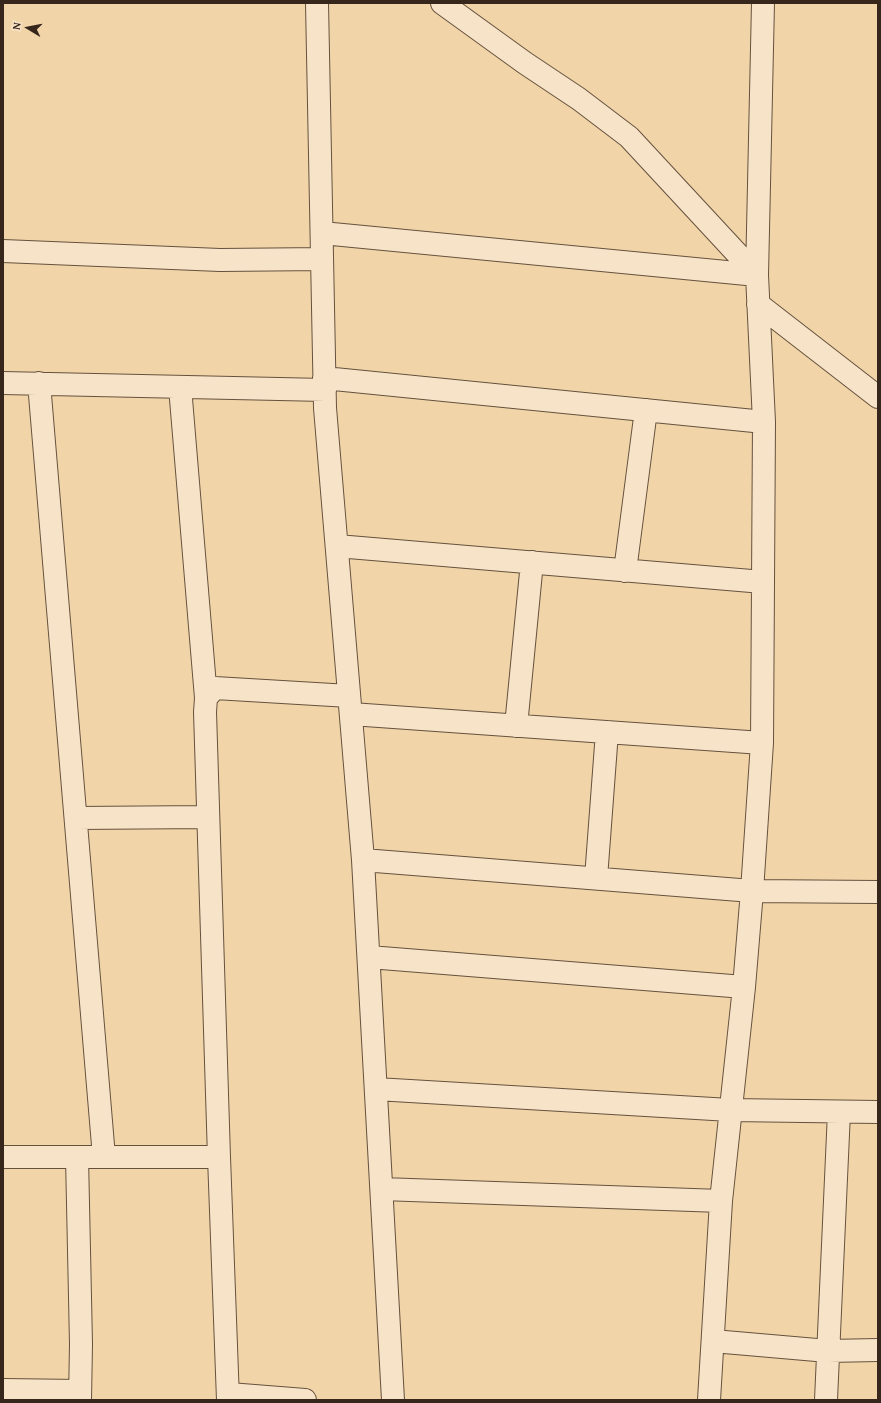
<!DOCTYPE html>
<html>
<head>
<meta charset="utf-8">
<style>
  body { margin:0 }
  #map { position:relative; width:881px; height:1403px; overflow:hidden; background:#f2d4a9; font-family:"Gentium Book Plus",serif }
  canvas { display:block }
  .frame { position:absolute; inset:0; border:4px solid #36261b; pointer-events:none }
  .north { position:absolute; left:8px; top:8px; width:40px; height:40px; -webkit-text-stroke:3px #f7e3c7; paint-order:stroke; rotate:280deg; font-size:11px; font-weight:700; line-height:16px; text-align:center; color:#36261b }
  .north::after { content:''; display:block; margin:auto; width:14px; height:18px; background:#36261b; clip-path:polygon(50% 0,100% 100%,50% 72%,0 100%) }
</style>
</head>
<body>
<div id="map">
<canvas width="881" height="1403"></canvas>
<div class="frame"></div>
<div class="north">N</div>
</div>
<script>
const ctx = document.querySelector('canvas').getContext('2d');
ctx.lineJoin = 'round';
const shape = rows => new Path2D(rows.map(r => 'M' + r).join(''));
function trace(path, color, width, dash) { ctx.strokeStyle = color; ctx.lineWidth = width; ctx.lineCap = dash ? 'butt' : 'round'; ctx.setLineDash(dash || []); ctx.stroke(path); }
const street = shape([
  [317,3,325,408,363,860,393,1400],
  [442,3,525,63,579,99,629,137,757,275],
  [322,233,757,275],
  [3,251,220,260,322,259],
  [758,304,878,397],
  [324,378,764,422],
  [3,383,325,390],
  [39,383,104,1157],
  [180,387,206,698],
  [337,546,763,582],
  [625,571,646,410],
  [351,714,762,743],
  [516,726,532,562],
  [76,818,208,817],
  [363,860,752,891,878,892],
  [596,878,607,732],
  [369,957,744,987],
  [376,1089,730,1110,878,1112],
  [3,1157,219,1157],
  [77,1157,81,1344,80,1400],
  [382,1189,721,1201],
  [713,1341,828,1351,878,1350],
  [3,1390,80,1391],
  [229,1394,305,1400],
  [228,1400,219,1157,205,712,206,698,215,688,349,696],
  [709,1400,721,1201,744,987,752,891,762,743,764,422,757,275,763,3],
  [826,1400,839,1112]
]);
trace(street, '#65523e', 24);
trace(street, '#f7e3c7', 22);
</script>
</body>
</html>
